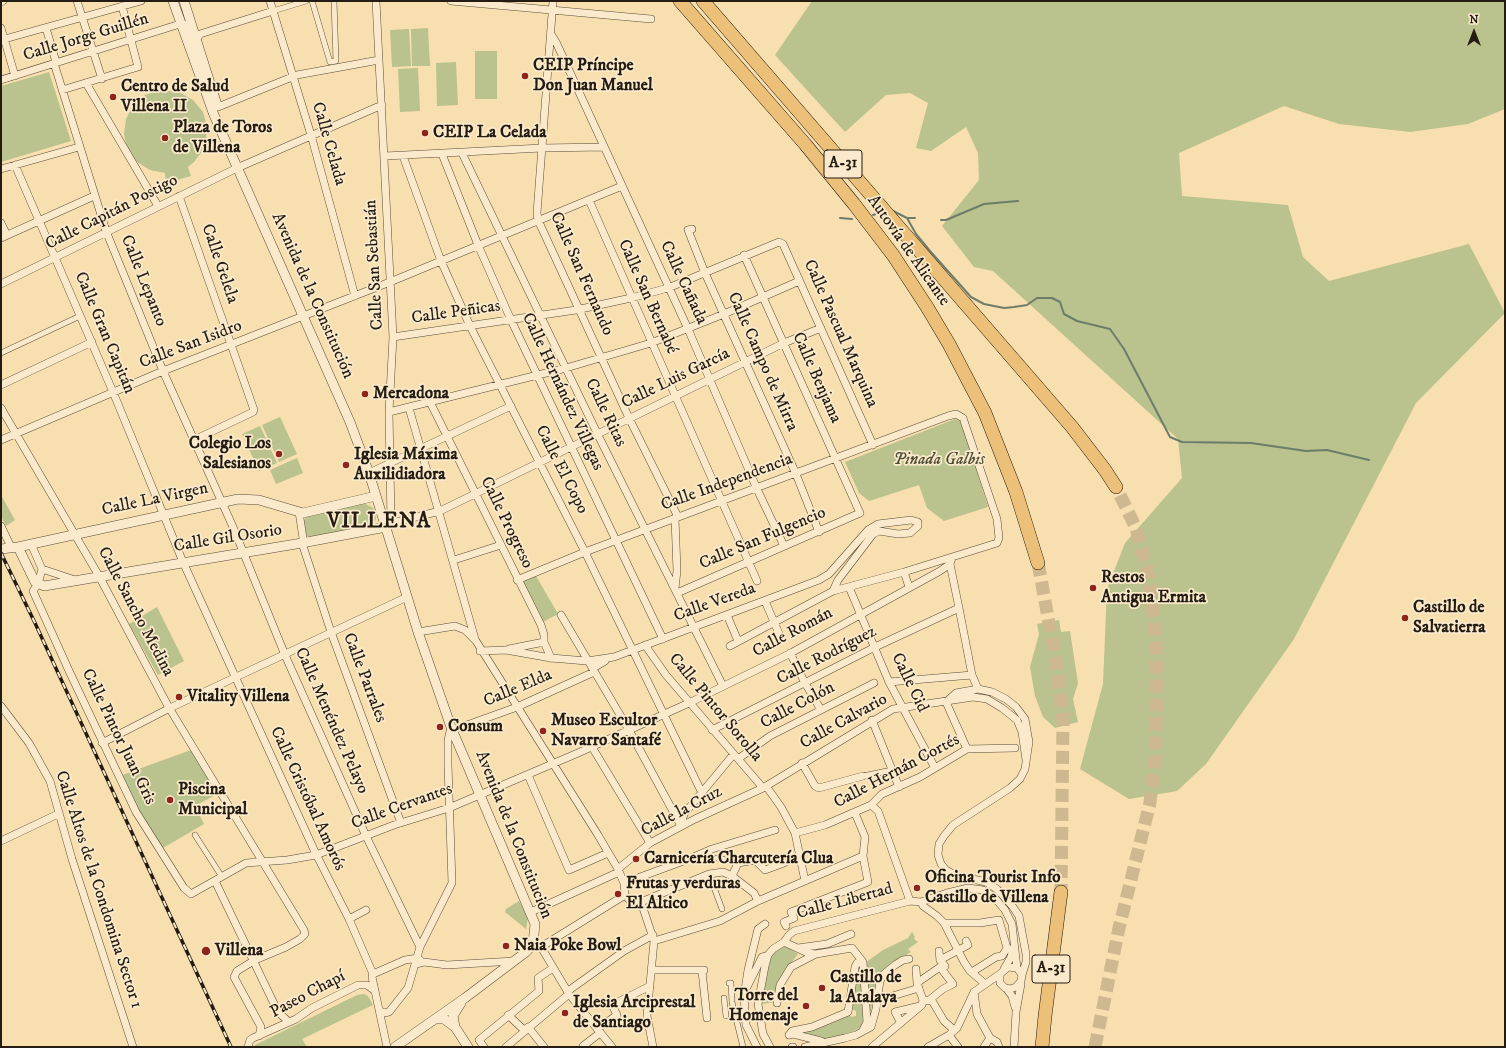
<!DOCTYPE html>
<html>
<head>
<meta charset="utf-8">
<style>
  body { margin:0 }
  #map { position:relative; width:1506px; height:1048px; overflow:hidden; background:#f8dfaf; font-family:"IM FELL DW Pica",serif }
  canvas { display:block }
  .frame { position:absolute; inset:0; border:2px solid #241c12; pointer-events:none }
  .north { position:absolute; left:1454px; top:12px; width:40px; height:40px; -webkit-text-stroke:3px #faeacb; paint-order:stroke; rotate:0deg; font-size:11px; font-weight:700; line-height:16px; text-align:center; color:#241c12 }
  .north::after { content:''; display:block; margin:auto; width:14px; height:18px; background:#241c12; clip-path:polygon(50% 0,100% 100%,50% 72%,0 100%) }
</style>
</head>
<body>
<div id="map">
<canvas width="1506" height="1048"></canvas>
<div class="frame"></div>
<div class="north">N</div>
</div>
<script>
const ctx = document.querySelector('canvas').getContext('2d');
ctx.lineJoin = 'round';
function paint(path, color) { ctx.fillStyle = color; ctx.fill(path, 'evenodd'); }
const shape = rows => new Path2D(rows.map(r => 'M' + r).join(''));
function trace(path, color, width, dash) { ctx.strokeStyle = color; ctx.lineWidth = width; ctx.lineCap = dash ? 'butt' : 'round'; ctx.setLineDash(dash || []); ctx.stroke(path); }
function label(font, color, halo, rows, align = 'center') {
  ctx.font = font + ' "IM FELL DW Pica",serif'; ctx.lineWidth = 3.5; ctx.setLineDash([]); ctx.textBaseline = 'middle'; ctx.strokeStyle = halo; ctx.fillStyle = color; for (const [text, x, y, turn = 0] of rows) {
    ctx.save(); ctx.translate(x, y); ctx.rotate((+turn || 0) * Math.PI / 180); ctx.textAlign = isNaN(turn) ? turn : align; if (halo) ctx.strokeText(text, 0, 0); ctx.fillText(text, 0, 0); ctx.restore();
  }
}
const green = shape([
  [812,1,1505,1,1505,109,1468,124,1410,132,1339,124,1284,106,1179,153,1182,196,1288,205,1303,257,1329,281,1469,244,1505,313,1416,403,1294,639,1206,764,1177,791,1129,799,1080,769,1103,684,1107,589,1125,543,1182,478,1178,439,993,271,974,267,942,226,979,180,978,153,966,127,931,151,916,148,928,103,910,93,886,95,845,132,775,55],
  [428,28,430,66,412,66,411,29],
  [409,29,411,66,392,67,390,30],
  [475,51,497,51,497,99,475,99],
  [456,62,458,105,437,106,436,63],
  [418,68,420,111,400,112,398,69],
  [49,72,71,141,1,162,1,86],
  [160,90,179,92,193,100,203,112,207,127,206,143,203,150,194,162,188,167,191,176,166,183,165,173,150,170,137,162,127,149,124,134,126,119,133,105,145,95],
  [280,417,297,454,279,462,262,425],
  [955,419,961,421,988,507,944,521,927,508,919,485,869,501,859,493,845,462],
  [260,426,277,463,259,471,242,434],
  [297,458,303,473,276,484,270,470],
  [1,495,15,520,6,526,1,516],
  [364,503,373,508,375,513,376,519,371,527,311,537,305,535,302,523,306,517],
  [536,576,558,614,543,622,521,581],
  [157,607,184,661,158,675,129,624],
  [1059,620,1061,632,1070,631,1078,683,1073,699,1078,722,1055,728,1043,717,1035,696,1030,667,1039,634,1037,624],
  [191,750,217,794,195,806,204,824,163,848,143,819,122,775],
  [519,901,528,917,526,929,505,912,506,909],
  [912,932,915,937,914,939,918,942,908,949,911,952,886,967,876,980,871,1011,868,1010,865,963,883,950,908,938],
  [781,947,787,947,798,954,779,979,775,1002,761,1004,762,988,771,955],
  [859,965,864,1017,861,1027,850,1033,826,1040,799,1031,848,1014,852,1017,856,1016,856,1011,852,1009,854,983],
  [364,994,368,996,373,1005,302,1039,307,1047,255,1047,255,1045,357,995]
]);
const stream = shape([
  [893,211,907,218,915,218],
  [873,215,879,213],
  [840,218,852,219],
  [907,218,916,234,930,251,971,297,984,304,1004,308,1014,307,1027,305,1037,298,1052,298,1060,302,1064,314,1077,321,1110,329,1124,349,1170,437,1182,442,1251,443,1306,451,1327,450,1369,460],
  [941,220,946,220,984,204,1018,201]
]);
const motorwayTunnel = shape([
  [1038,563,1056,661,1063,720,1061,892],
  [1095,1047,1119,928,1150,803,1155,759,1157,698,1156,644,1150,582,1136,528,1116,487]
]);
const pedestrian = shape([
  [312,1,330,62,336,61,334,1],
  [273,11,306,1],
  [1,353,80,316],
  [863,776,892,770],
  [195,835,222,877],
  [717,858,738,863],
  [709,874,722,909],
  [729,983,731,983,732,1002,743,1047],
  [724,998,726,1016]
]);
const minor = shape([
  [77,1,102,79],
  [270,1,311,135,355,296],
  [376,1,393,337,389,412,391,520,386,527],
  [451,1,651,19],
  [553,1,537,213,538,220,629,418,678,517],
  [1,2,3,1],
  [1,28,15,76],
  [46,28,56,62],
  [551,34,556,42,688,329,757,489,784,546],
  [1,40,141,1],
  [196,40,200,34,273,11],
  [54,63,106,231,163,371,233,527,285,655,366,836,420,947],
  [1,80,180,24,188,25,191,32],
  [86,83,158,206],
  [62,90,138,67,122,6],
  [218,107,297,75,379,60],
  [462,153,598,435,723,686],
  [442,154,478,245,511,320,663,639],
  [385,156,542,148,604,147],
  [403,156,441,261,470,326,585,552,702,793],
  [15,165,113,392,183,562,315,852,349,919,373,974,372,977,387,1047],
  [1,169,79,147],
  [179,196,254,410,253,412,194,440],
  [589,200,757,581],
  [1,223,7,235],
  [692,229,688,230,705,273,796,474,819,532],
  [1,238,94,196],
  [1,284,237,168,382,105],
  [393,337,576,310,631,298,668,288,779,242,783,244,873,445],
  [1,385,92,342],
  [430,402,541,625,544,635,544,642,551,658],
  [1,408,99,576,168,706,304,930,305,934,300,939,286,947,255,960,237,971,234,977,261,1027,259,1036],
  [409,408,475,639],
  [389,412,566,368,651,343,724,314,797,282,799,279],
  [1,440,163,371,390,282,622,186],
  [369,473,511,406],
  [299,512,303,538,302,543,331,632,401,823],
  [391,520,396,522,440,511,784,343,821,328],
  [1,526,11,547],
  [31,544,42,569,38,584,33,591,70,673,136,812,184,888,191,894,246,863,287,860,316,855,394,825,449,808,578,753,689,703,789,654,940,571,950,564,952,558],
  [454,560,501,545],
  [950,564,959,608],
  [42,569,75,580],
  [904,572,909,587],
  [517,580,585,552,948,416,956,414,963,418,997,519,999,538,997,543,904,572,833,591,730,646],
  [849,587,889,682,935,768],
  [675,588,677,571,675,518],
  [677,593,860,513,744,255],
  [765,601,780,636],
  [561,615,629,730,681,826],
  [727,615,738,641],
  [418,632,455,626,465,630,476,641,598,835,618,869,624,883,625,895,632,903,641,902,709,874,723,872,732,876,754,893,758,901],
  [645,645,666,675,763,788],
  [509,649,544,642],
  [480,651,506,650,551,658,587,661,614,657,819,580,829,574,868,530,878,524,911,520,918,522,918,526,910,533,898,534,879,531,873,534,838,580,833,591],
  [790,653,805,683,821,710],
  [889,682,972,675],
  [946,702,956,693,978,689,992,692,1006,699,1016,707,1025,719,1029,742,1025,769,1020,779,1010,788,953,825,944,836,939,844,938,855,941,864,946,870,955,875,986,882,997,889,1013,907,1019,916,1026,954,1026,962,1022,975],
  [946,702,967,749],
  [1,706,29,743,50,781,72,859,133,1047],
  [872,720,899,787],
  [453,730,517,707,594,672,595,667,605,661],
  [712,730,875,647,959,608,972,675,978,689],
  [102,743,170,708,407,597],
  [592,747,650,843],
  [738,759,770,736,874,683],
  [802,763,815,786,819,788,863,776],
  [528,775,569,870,608,853],
  [766,786,781,807,795,833,805,881],
  [871,805,878,811,910,901,921,902,947,893,968,888,983,890,994,897,1005,910,1012,924,1017,968,1022,975,1021,981,1016,987,1010,989,1005,988,1000,983,1000,974,1008,967,1017,968],
  [681,826,684,814,733,755],
  [795,833,825,825,871,805,882,794,920,777,967,749,1015,748],
  [1,841,58,814],
  [618,869,650,843,695,819,763,788,893,709,973,697,987,699,1002,708,1017,720,1022,732,1026,760],
  [732,876,738,863,755,860,765,870,784,863],
  [215,881,278,1012,289,1022],
  [624,883,689,859,712,849,775,830],
  [641,902,654,941,647,1016,653,1047],
  [921,902,923,906,937,916,944,923,964,962,970,971,984,983],
  [531,912,619,872],
  [349,919,366,910],
  [944,923,980,923,999,920,1007,948,1002,956,996,957,972,972],
  [786,926,784,922,794,918,791,912,868,882,863,856,865,837,855,813],
  [654,941,720,921,758,901,863,856],
  [784,942,808,953,816,954,852,948,863,962,867,1022,863,1030],
  [533,944,541,947,569,994,612,1047],
  [541,947,625,895],
  [798,948,827,944,851,934],
  [939,951,940,960],
  [416,964,424,962,447,965,514,961],
  [1004,969,1011,957,1013,948],
  [652,970,704,970],
  [702,971,707,1018],
  [373,974,405,960,418,958,420,960],
  [917,983,940,967],
  [747,987,762,957,768,955],
  [1006,988,1012,996,1015,1007],
  [568,991,624,951,653,935],
  [974,992,977,1014,990,1038,997,1042,999,1047],
  [931,999,944,1021,954,1030],
  [923,1000,928,1001,943,989,953,984,940,967,945,966,940,960,968,945,966,941],
  [876,1001,919,988],
  [777,1003,780,985,791,967,816,954],
  [380,1011,384,1013,389,1012,408,988,420,947,452,883,448,765,448,740,451,727],
  [508,1015,524,1030],
  [901,1023,895,1012,920,1006],
  [528,1027,544,1047],
  [597,1029,617,1015,612,1005,650,986],
  [789,1035,792,1031,812,1027,848,1012,855,967,857,963,863,962],
  [789,1035,793,1034,821,1041],
  [949,1035,958,1047],
  [248,1047,250,1040,253,1038,296,1019,312,1008,358,985,367,985,375,991],
  [484,1047,479,1040,539,991,538,978,553,968],
  [506,1047,569,994],
  [584,1047,583,1046,600,1033],
  [757,1047,746,1025,744,996,748,970,758,929,765,924],
  [770,1047,763,1034,758,1004,765,966,768,955,773,949,784,942,789,935,794,931,910,901],
  [792,1047,793,1047],
  [805,1047,845,1038,856,1035,871,1027,876,1009,880,981,884,974,895,965,903,960,909,959],
  [872,1047,922,1005,923,1000,917,983,916,969],
  [928,1047,949,1035,957,1028,974,992,1000,974],
  [984,1047,990,1038],
  [1014,1047,1016,1012,1021,984]
]);
const tertiary = shape([
  [173,1,214,115,350,422,369,473,418,632,451,727,535,924,533,944,526,952,465,998,395,1047],
  [184,1,217,105],
  [18,547,35,582,44,586,302,543,386,527],
  [1,549,18,547,238,499,259,500,303,513,376,496],
  [435,1019,444,1019,455,1027,468,1047],
  [455,1027,453,1016,461,1003]
]);
const motorway = shape([
  [680,1,805,144,854,204,893,255,927,307,949,344,985,413,1016,492,1038,563],
  [703,1,1072,427,1105,470,1116,487],
  [1042,1047,1045,1016,1061,892]
]);
const rail = shape([
  [1,553,35,623,231,1047]
]);
const markers = [
  [525,76,4,"#8f2418"],
  [113,97,4,"#8f2418"],
  [425,133,4,"#8f2418"],
  [165,138,4,"#8f2418"],
  [365,394,4,"#8f2418"],
  [279,454,4,"#8f2418"],
  [346,465,4,"#8f2418"],
  [1093,588,4,"#8f2418"],
  [1405,618,4,"#8f2418"],
  [179,697,4,"#8f2418"],
  [440,727,4,"#8f2418"],
  [543,731,4,"#8f2418"],
  [170,800,4,"#8f2418"],
  [636,859,4,"#8f2418"],
  [917,888,4,"#8f2418"],
  [618,894,4,"#8f2418"],
  [506,946,4,"#8f2418"],
  [206,951,5,"#8f2418"],
  [822,988,4,"#8f2418"],
  [806,1006,4,"#8f2418"],
  [565,1013,4,"#8f2418"]
];
const shields = [
  [843,164,38],
  [1051,969,38]
];
const shieldNames = [
  ["A-31",843,164],
  ["A-31",1051,969]
];
const streetNames = [
  ["Calle Jorge Guillén",86,38,-17],
  ["Calle Celada",328,144,74],
  ["Calle Capitán Postigo",112,213,-27],
  ["Autovía de Alicante",908,251,55],
  ["Calle Gelela",219,264,71],
  ["Calle San Sebastián",375,265,-93],
  ["Calle San Fernando",581,274,66],
  ["Calle Lepanto",143,281,68],
  ["Calle Cañada",683,283,65],
  ["Avenida de la Constitución",312,296,66],
  ["Calle San Bernabé",647,297,66],
  ["Calle Peñicas",456,313,-8],
  ["Calle Gran Capitán",104,333,67],
  ["Calle Pascual Marquina",840,334,66],
  ["Calle San Isidro",191,345,-21],
  ["Calle Campo de Mirra",762,362,66],
  ["Calle Benjama",816,378,66],
  ["Calle Luis García",676,379,-26],
  ["Calle Hernández Villegas",562,392,65],
  ["Calle Ritas",605,413,64],
  ["Calle El Copo",561,470,63],
  ["Calle Independencia",727,483,-20],
  ["Calle La Virgen",155,500,-12],
  ["Calle Progreso",506,523,64],
  ["Calle Gil Osorio",228,539,-9],
  ["Calle San Fulgencio",763,539,-23],
  ["Calle Vereda",715,603,-20],
  ["Calle Sancho Medina",135,612,62],
  ["Calle Román",793,633,-28],
  ["Calle Rodríguez",827,656,-27],
  ["Calle Parrales",364,678,69],
  ["Calle Cid",909,683,64],
  ["Calle Elda",518,689,-23],
  ["Calle Colón",798,706,-28],
  ["Calle Pintor Sorolla",715,708,50],
  ["Calle Menéndez Pelayo",331,721,66],
  ["Calle Calvario",844,722,-29],
  ["Calle Pintor Juan Gris",118,737,64],
  ["Calle Hernán Cortés",897,772,-28],
  ["Calle Cristóbal Amorós",307,799,65],
  ["Calle Cervantes",402,807,-20],
  ["Calle la Cruz",682,812,-28],
  ["Avenida de la Constitución",513,835,68],
  ["Calle Altos de la Condomina Sector 1",98,890,72],
  ["Calle Libertad",845,902,-15],
  ["Paseo Chapí",308,995,-28]
];
const poiNames = [
  ["CEIP Príncipe",533,66],
  ["Don Juan Manuel",533,86],
  ["Centro de Salud",121,87],
  ["Villena II",121,107],
  ["Plaza de Toros",173,128],
  ["de Villena",173,148],
  ["CEIP La Celada",433,133],
  ["Mercadona",373,394],
  ["Colegio Los",271,444,"right"],
  ["Salesianos",271,464,"right"],
  ["Iglesia Máxima",354,455],
  ["Auxilidiadora",354,475],
  ["Restos",1101,578],
  ["Antigua Ermita",1101,598],
  ["Castillo de",1413,608],
  ["Salvatierra",1413,628],
  ["Vitality Villena",187,697],
  ["Museo Escultor",551,721],
  ["Navarro Santafé",551,741],
  ["Consum",448,727],
  ["Piscina",178,790],
  ["Municipal",178,810],
  ["Carnicería Charcutería Clua",644,859],
  ["Oficina Tourist Info",925,878],
  ["Castillo de Villena",925,898],
  ["Frutas y verduras",626,884],
  ["El Altico",626,904],
  ["Naia Poke Bowl",514,946],
  ["Villena",215,951],
  ["Castillo de",830,978],
  ["la Atalaya",830,998],
  ["Torre del",798,996,"right"],
  ["Homenaje",798,1016,"right"],
  ["Iglesia Arciprestal",573,1003],
  ["de Santiago",573,1023]
];
const parkNames = [
  ["Pinada Galbis",939,460]
];
const districtNames = [
  ["VILLENA",379,523]
];
paint(green, '#bac28d');
trace(stream, '#6d7d6b', 2);
trace(motorwayTunnel, '#ceb890', 13, [13, 6]);
trace(pedestrian, '#594d39', 6);
trace(minor, '#594d39', 8);
trace(tertiary, '#594d39', 10);
trace(motorway, '#241c12', 14);
trace(pedestrian, '#faeacb', 5);
trace(minor, '#faeacb', 7);
trace(tertiary, '#faeacb', 9);
trace(motorway, '#ecc078', 13);
trace(rail, '#241c12', 3.5);
trace(rail, '#faeacb', 2, [6]);
for (const [x, y, r, color] of markers) { const dot = new Path2D(); dot.arc(x, y, r, 0, 2 * Math.PI); ctx.fillStyle = color; ctx.fill(dot); trace(dot, '#faeacb', 1.5); }
for (const [x, y, w] of shields) { const box = new Path2D(); box.roundRect(x - w / 2, y - 14, w, 28, 3); ctx.fillStyle = '#faeacb'; ctx.fill(box); trace(box, '#241c12', 1); }
label('bold 16px', '#241c12', null, shieldNames);
label('17px', '#241c12', '#faeacb', streetNames);
label('bold 17px', '#241c12', '#faeacb', poiNames, 'left');
label('italic 17px', '#514e37', '#faeacb', parkNames);
ctx.letterSpacing = '1px';
label('bold 21px', '#241c12', '#faeacb', districtNames);
ctx.letterSpacing = '0px';
</script>
</body>
</html>
